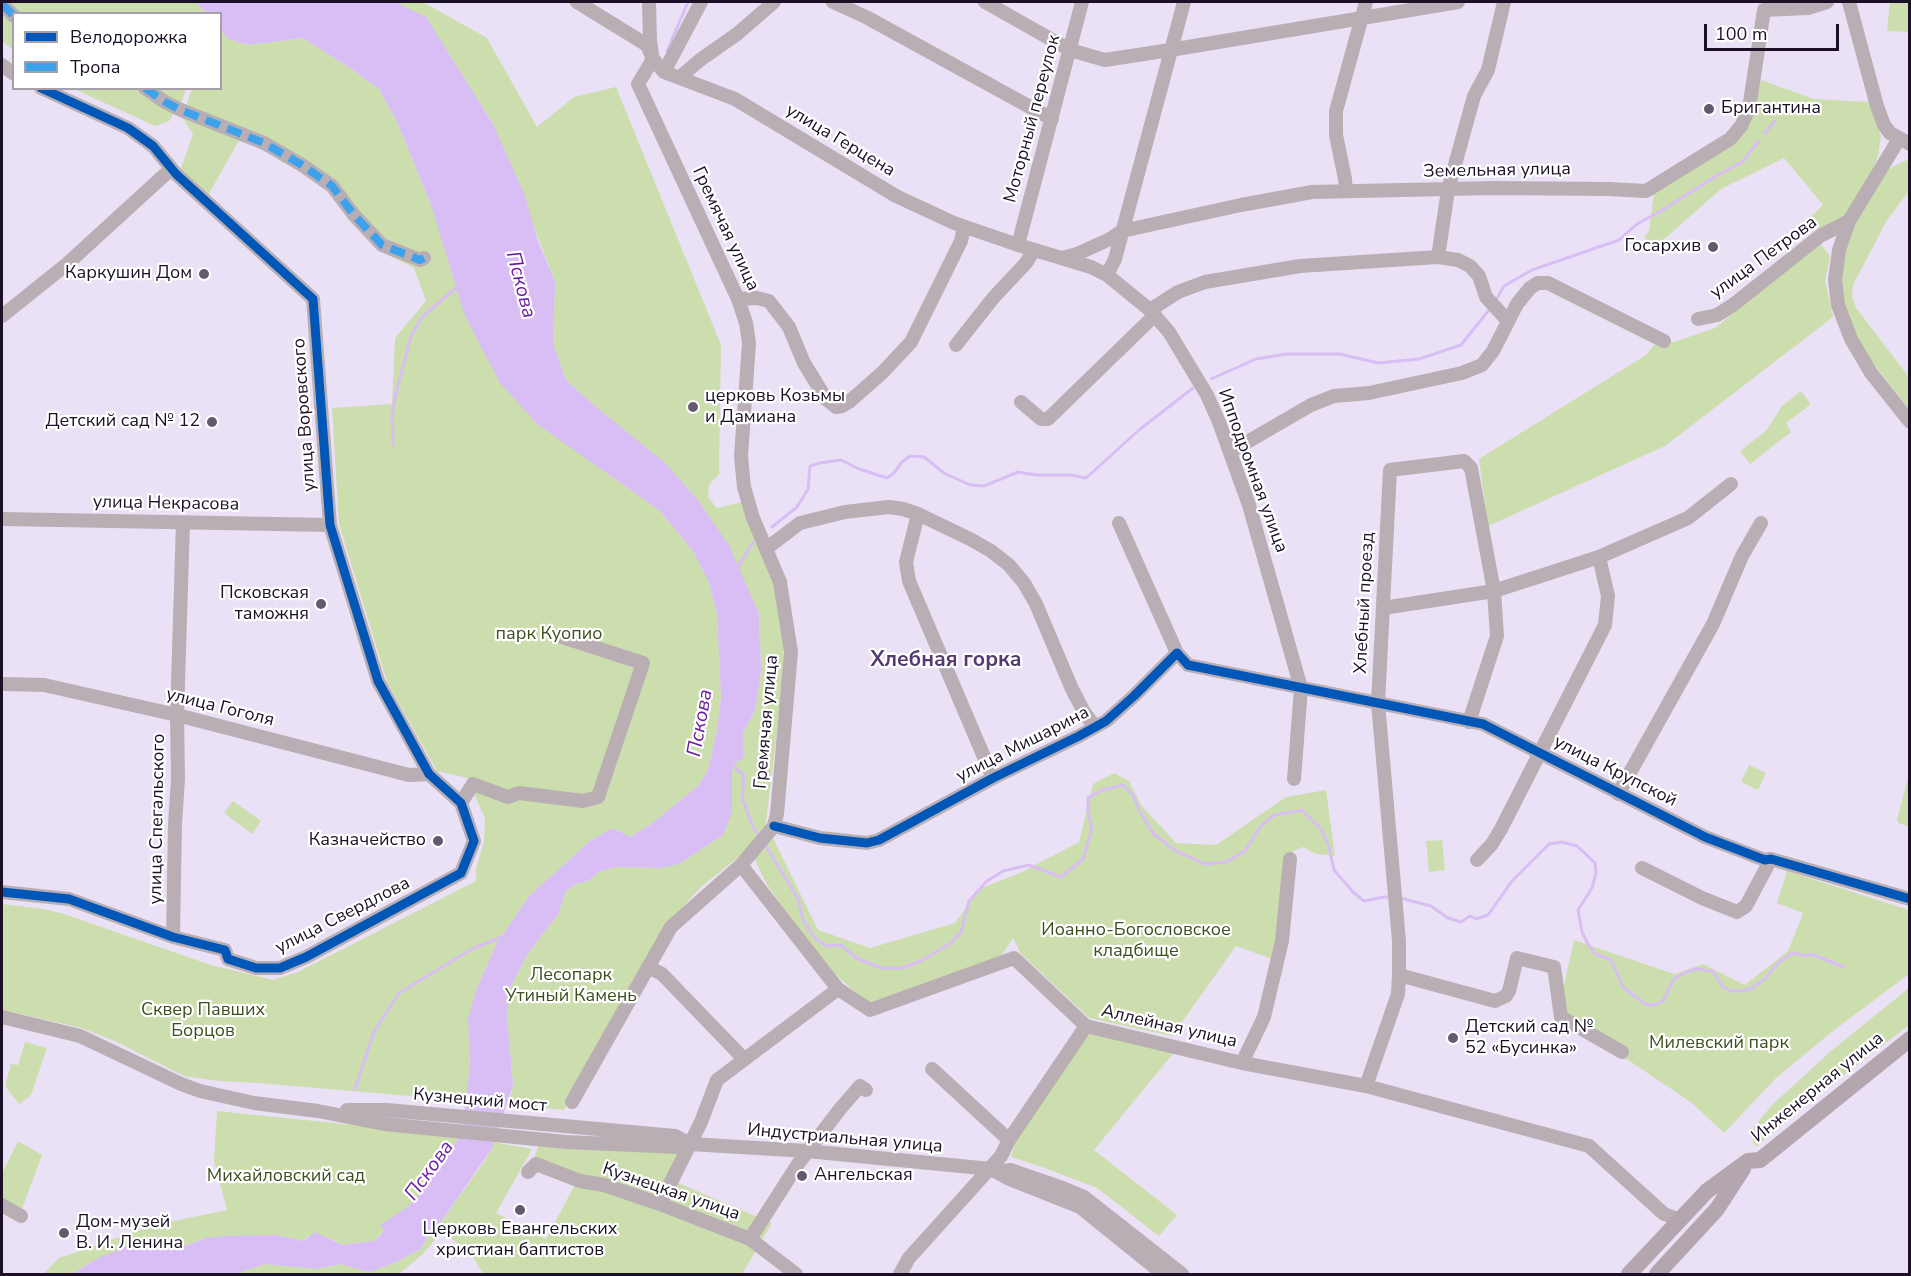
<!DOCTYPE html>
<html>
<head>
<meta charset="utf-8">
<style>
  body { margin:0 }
  #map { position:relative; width:1911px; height:1276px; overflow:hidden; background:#ebe1f6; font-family:"Nunito Sans",sans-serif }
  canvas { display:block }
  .frame { position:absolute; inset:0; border:3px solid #1b1026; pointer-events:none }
  .legend { position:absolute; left:12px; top:12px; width:210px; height:78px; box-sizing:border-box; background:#fff; border:2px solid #a49fa8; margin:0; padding:8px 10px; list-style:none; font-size:18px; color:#1b1026 }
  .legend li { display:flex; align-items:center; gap:12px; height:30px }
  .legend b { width:30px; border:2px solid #a49fa8 }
  .scale { position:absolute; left:1704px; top:24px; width:135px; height:27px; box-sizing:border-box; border:3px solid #1b1026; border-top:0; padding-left:8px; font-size:18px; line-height:21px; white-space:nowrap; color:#1b1026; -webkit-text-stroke:4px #fff; paint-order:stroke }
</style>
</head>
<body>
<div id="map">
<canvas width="1911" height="1276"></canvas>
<div class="frame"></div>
<ul class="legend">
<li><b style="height:8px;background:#0057b8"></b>Велодорожка</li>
<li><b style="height:8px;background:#3da1eb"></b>Тропа</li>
</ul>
<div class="scale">100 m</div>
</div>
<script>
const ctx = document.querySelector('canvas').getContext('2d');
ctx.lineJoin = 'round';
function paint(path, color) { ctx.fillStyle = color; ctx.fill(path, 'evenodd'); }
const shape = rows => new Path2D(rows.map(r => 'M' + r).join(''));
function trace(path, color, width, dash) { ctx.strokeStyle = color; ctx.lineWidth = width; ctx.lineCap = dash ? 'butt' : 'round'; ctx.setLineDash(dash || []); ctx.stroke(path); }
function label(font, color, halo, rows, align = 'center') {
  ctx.font = font + ' "Nunito Sans",sans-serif'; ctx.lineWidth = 4.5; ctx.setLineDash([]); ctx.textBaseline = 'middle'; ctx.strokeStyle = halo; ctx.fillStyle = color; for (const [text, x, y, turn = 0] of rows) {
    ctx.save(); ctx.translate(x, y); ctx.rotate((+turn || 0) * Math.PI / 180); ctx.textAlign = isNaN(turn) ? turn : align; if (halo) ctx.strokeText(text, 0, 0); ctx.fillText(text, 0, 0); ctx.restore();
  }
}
const green = shape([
  [2,2,195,2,207,13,14,14,13,50,2,41],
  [395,2,423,2,487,38,537,127,574,97,616,87,721,345,719,474,709,485,708,497,717,508,742,502,774,579,784,637,782,689,765,831,741,855,701,887,668,923,564,1110,508,1104,513,1085,507,1017,510,988,527,955,558,914,566,891,576,884,588,881,599,872,616,867,661,868,701,850,732,766,743,758,743,732,755,711,761,670,759,614,595,406,566,380,553,344,555,281,493,124,426,18],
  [1890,2,1909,2,1909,32,1887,31],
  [221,30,228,39,249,45,303,38,350,68,379,89,397,122,431,205,611,476,659,510,693,551,709,583,717,614,721,697,717,731,708,770,699,785,650,825,630,837,613,828,590,841,529,896,496,945,475,993,469,1047,470,1066,467,1101,259,1083,218,1081,184,1076,117,1042,82,1028,2,1010,2,904,44,909,64,914,211,965,273,980,298,972,476,881,476,868,484,842,485,819,467,778,437,771,387,682,339,524,332,408,392,404,395,338,426,301,414,268,388,255,310,173,241,137,207,197,180,171,193,134,182,117,192,89,220,88],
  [1761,80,1814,99,1869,102,1881,136,1878,156,1871,174,1842,221,1821,232,1808,219,1823,205,1784,158,1721,189,1654,248,1644,237,1649,231,1654,193,1735,144,1756,107],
  [74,89,186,89,182,100,169,121,155,126],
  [1909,159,1909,191,1887,220,1853,285,1852,296,1856,308,1909,377,1909,409,1872,362,1857,336,1845,311,1838,282,1849,226,1888,169],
  [1819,242,1830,256,1825,281,1833,317,1665,446,1488,526,1479,459,1646,355,1654,345,1674,342,1715,328],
  [1801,391,1811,404,1786,423,1791,432,1750,464,1740,451,1766,431,1782,406],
  [1749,765,1766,773,1758,790,1741,782],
  [1114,773,1129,781,1141,805,1176,843,1216,845,1286,797,1326,790,1335,856,1316,854,1303,847,1289,853,1275,960,1236,946,1172,1036,1089,1018,1021,954,1013,938,1000,958,872,1004,864,1000,818,959,766,883,754,858,772,836,818,930,870,948,955,923,979,889,1020,873,1079,842,1093,784],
  [1909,774,1909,827,1899,823,1897,820],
  [233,801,261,821,252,834,224,813],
  [1442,840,1445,870,1429,872,1426,841],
  [1787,871,1909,910,1909,974,1833,1031,1776,1078,1724,1133,1692,1103,1585,1031,1557,1016,1574,940,1674,974,1703,964,1745,985,1788,951,1803,913,1777,903],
  [1909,988,1909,1025,1805,1105,1756,1147,1749,1133,1772,1105,1831,1051],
  [1088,1030,1175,1051,1094,1150,1177,1215,1159,1236,1097,1188,1042,1167,1011,1157,1017,1136],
  [25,1042,47,1048,31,1095,19,1104,5,1086,11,1064,18,1065],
  [217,1111,461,1136,444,1157,419,1195,409,1206,381,1225,385,1230,374,1241,342,1245,327,1237,308,1236,303,1241,275,1235,206,1238,187,1245,171,1244,98,1258,72,1274,43,1274,59,1258,155,1225,227,1210,214,1161],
  [18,1141,42,1155,19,1217,2,1208,2,1173],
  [493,1142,532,1149,496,1213,546,1239,580,1175,533,1160,539,1145,683,1152,671,1180,772,1223,742,1274,483,1274,473,1256,442,1231,424,1253,399,1274,235,1274,265,1264,317,1269,340,1264,370,1272,394,1263,421,1249,426,1239,444,1218,483,1163,492,1148]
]);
const water = shape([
  [195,2,395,2,426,17,493,124,525,196,538,241,555,281,553,344,566,380,595,406,665,463,697,499,729,545,759,614,761,670,755,711,743,732,743,758,732,766,732,813,723,835,679,864,661,868,616,867,599,872,588,881,576,884,566,891,558,914,527,955,510,988,507,1017,513,1085,492,1148,444,1218,426,1239,421,1249,394,1263,370,1272,340,1264,317,1269,265,1264,235,1274,72,1274,98,1258,155,1236,167,1239,171,1244,187,1245,206,1238,225,1236,275,1235,303,1241,315,1232,342,1245,374,1241,380,1236,384,1230,380,1225,409,1206,419,1195,444,1157,461,1136,470,1066,468,1019,475,993,496,945,529,896,590,841,613,828,630,837,650,825,699,785,708,770,717,731,721,697,717,614,709,583,693,551,659,510,537,424,500,383,465,316,431,205,397,122,379,89,350,68,303,38,249,45,228,39,221,30,220,14,207,13]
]);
const stream = shape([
  [667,51,688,2],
  [1765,133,1775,121],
  [1496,300,1504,286,1532,270,1619,240,1637,224,1666,208,1716,176,1742,162,1759,141],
  [1211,379,1256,359,1287,354,1340,354,1378,363,1419,359,1461,345,1489,310],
  [393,445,392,416,395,397,411,336,422,317,458,286],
  [772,527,797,507,808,489,810,466,820,463,841,460,859,469,887,478,894,473,902,462,910,456,924,457,944,473,970,485,984,486,1018,472,1036,475,1070,475,1086,478,1139,430,1193,388],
  [737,569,753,542],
  [729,763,744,775,742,798,753,827,761,838],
  [764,843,798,899,803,920,815,938,826,946,841,945,856,958,881,968,902,968,921,961,951,943,961,932,969,901,987,881,1003,871,1029,865,1061,877,1083,859,1092,829,1088,813,1088,798,1102,790,1123,785,1133,795,1139,810,1153,833,1174,850,1205,864,1226,862,1245,851,1260,827,1274,815,1302,810,1322,830,1329,847,1334,870,1354,893,1364,901,1384,897,1391,897],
  [1400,898,1431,906,1448,918,1461,922,1470,916,1476,919,1488,915,1512,881,1549,844,1562,842,1577,846,1595,863,1596,873,1592,888,1578,910,1582,932,1589,946,1595,954,1611,960,1623,987,1645,1004,1655,1005,1663,1001,1674,979,1686,972,1697,969,1712,971,1723,987,1731,991,1742,991,1750,989,1765,979,1779,962,1789,955,1794,953,1805,956,1811,954,1844,967],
  [355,1089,374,1032,399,993,472,949,504,936]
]);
const minor = shape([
  [577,2,647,45,653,59,664,72,735,99,896,196,954,223,1018,245,1091,267,1107,275,1150,310,1169,332,1207,395,1219,422,1249,505,1301,688,1294,779],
  [649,2,650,40,652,54],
  [833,2,866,17,1052,119],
  [985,2,1070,50,1105,60,1170,50,1458,2],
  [1849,2,1877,106,1884,125,1890,133,1910,144],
  [2,4,14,16],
  [2,65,14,74],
  [664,72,701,2],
  [680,77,700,60,737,34,774,2],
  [145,88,165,102,181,110,264,143,302,165,332,186,354,215,382,245,420,260,424,258],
  [1899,139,1849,221,1839,250,1835,280,1838,305,1851,339,1871,373,1910,422],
  [1346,191,1345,179,1336,135,1336,111,1366,2],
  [1018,245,1082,2],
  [1438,257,1448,190,1474,96,1488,70,1504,2],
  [1062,258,1077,254,1110,239,1122,231,1241,205,1312,192,1493,188,1609,189,1646,191,1730,139,1741,126,1749,109,1764,10,1808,8,1827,2],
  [1107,275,1115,259,1184,2],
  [738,299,757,298,769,301,789,327,804,363,826,399,836,407,842,406,849,402,883,372,911,342,961,241,964,227],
  [1150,310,1178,292,1205,282,1300,266,1438,257,1458,260,1470,266,1479,276,1486,297,1508,321],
  [2,316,67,264,171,169],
  [1698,319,1717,315,1733,305,1820,236,1849,221],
  [956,345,994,297,1026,263,1034,250],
  [1021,402,1041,419,1048,419,1155,315],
  [1230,452,1311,405,1334,396,1369,393,1462,373,1482,365,1493,351,1517,304,1530,288,1538,283,1548,283,1664,341],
  [918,514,906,562,909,581,993,778],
  [2,519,330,525],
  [1119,523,1177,653],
  [767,548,800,523,845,512,889,507,903,509,918,514,970,539,991,551,1009,565,1024,583,1036,604,1072,689,1084,712,1095,727],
  [1383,608,1494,591,1599,557,1688,518,1731,484],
  [2,684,44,685,177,715,409,775,429,774],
  [1618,794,1713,624,1742,556,1761,523],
  [461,803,473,784,508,797,519,793,583,801,598,797,643,663,562,637],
  [774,826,820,838,867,843,879,840,993,778,1079,736,1106,721,1134,696,1177,653,1188,665,1483,724,1705,837,1765,860,1771,859,1910,899],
  [1477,860,1492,844,1501,829,1605,625,1608,596,1599,557],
  [741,865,838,989],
  [1642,868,1702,898,1737,912,1746,906,1771,859],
  [2,892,69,899,173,937,225,950,228,959,256,968,280,968,306,957,461,873,474,841,461,803,429,774,378,681,330,525,313,299,176,174,153,146,128,128,41,88],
  [173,937,175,824,178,779,177,715,183,523],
  [648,967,662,974,744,1059],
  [1399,975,1495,1001,1506,996,1509,991,1517,958,1554,967,1561,1017,1622,1052],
  [2,1017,80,1036,181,1084,200,1091,254,1103,318,1111,384,1124,566,1142,656,1146,674,1147,690,1144,807,1151,991,1169,1007,1178,1080,1207,1163,1274],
  [1242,1063,1264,1017,1282,941,1290,859],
  [932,1069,1009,1140],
  [1366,1086,1398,994,1399,975,1399,941,1378,703,1390,470,1464,461,1471,468,1494,591,1497,636,1469,722],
  [572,1102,671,927,741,865,774,826,777,814,791,652,780,582,753,518,744,487,741,456,749,343,746,323,738,299,638,84,653,59],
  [347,1110,387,1110,675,1136,690,1144],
  [528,1172,536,1164,580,1181,604,1185,660,1204,750,1239,796,1274],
  [996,1172,1011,1170,1060,1187,1084,1197,1182,1274],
  [660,1204,701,1122,717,1080,838,989,870,1010,1014,958,1086,1026,1242,1063,1366,1086,1589,1146,1664,1214,1678,1219],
  [2,1205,21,1216],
  [750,1239,798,1164,840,1109,860,1086,866,1090],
  [900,1274,909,1258,1001,1156,1009,1140,1086,1026]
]);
const major = shape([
  [1629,1274,1707,1191,1748,1161,1760,1160,1910,1039],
  [1657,1274,1717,1209,1743,1169]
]);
const quiet = shape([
  [2,4,14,16],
  [145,88,165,102,181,110,264,143,302,165,332,186,354,215,382,245,420,260,424,258]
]);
const cycleway = shape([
  [774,826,820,838,867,843,879,840,993,778,1079,736,1106,721,1134,696,1177,653,1188,665,1483,724,1705,837,1765,860,1771,859,1910,899],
  [2,892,69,899,173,937,225,950,228,959,256,968,280,968,306,957,461,873,474,841,461,803,429,774,378,681,330,525,313,299,176,174,153,146,128,128,41,88]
]);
const markers = [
  [1709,109,6,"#64596f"],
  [1713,247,6,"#64596f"],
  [204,274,6,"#64596f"],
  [693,407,6,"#64596f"],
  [212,422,6,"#64596f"],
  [321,604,6,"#64596f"],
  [438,841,6,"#64596f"],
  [1453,1038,6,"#64596f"],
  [802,1176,6,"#64596f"],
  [520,1210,6,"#64596f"],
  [64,1233,6,"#64596f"]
];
const poiNames = [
  ["Бригантина",1721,109],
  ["Госархив",1701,247,"right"],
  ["Каркушин Дом",192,274,"right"],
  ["церковь Козьмы",705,397],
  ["и Дамиана",705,418],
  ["Детский сад № 12",200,422,"right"],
  ["Псковская",309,594,"right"],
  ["таможня",309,615,"right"],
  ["Казначейство",426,841,"right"],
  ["Детский сад №",1465,1028],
  ["52 «Бусинка»",1465,1049],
  ["Ангельская",814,1176],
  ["Дом-музей",76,1223],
  ["В. И. Ленина",76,1244],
  ["Церковь Евангельских",520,1230,"center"],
  ["христиан баптистов",520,1251,"center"]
];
const streetNames = [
  ["Моторный переулок",1033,119,-75],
  ["улица Герцена",840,141,31],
  ["Земельная улица",1497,171,-1],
  ["Гремячая улица",725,229,65],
  ["улица Петрова",1764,258,-36],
  ["улица Воровского",305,415,-94],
  ["Ипподромная улица",1252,471,70],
  ["улица Некрасова",166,504,1],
  ["Хлебный проезд",1365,603,-87],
  ["улица Гоголя",220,708,14],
  ["Гремячая улица",767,722,-85],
  ["улица Мишарина",1023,745,-27],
  ["улица Крупской",1615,772,27],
  ["улица Спегальского",158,819,-89],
  ["улица Свердлова",343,916,-27],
  ["Аллейная улица",1169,1027,13],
  ["Инженерная улица",1818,1088,-39],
  ["Кузнецкий мост",480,1101,5],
  ["Индустриальная улица",845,1139,5],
  ["Кузнецкая улица",671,1192,19]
];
const parkNames = [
  ["парк Куопио",549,635],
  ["Иоанно-Богословское",1136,931],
  ["кладбище",1136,952],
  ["Лесопарк",571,976],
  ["Утиный Камень",571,997],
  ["Сквер Павших",203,1011],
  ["Борцов",203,1032],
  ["Милевский парк",1719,1044],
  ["Михайловский сад",286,1177]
];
const waterNames = [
  ["Пскова",520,285,75],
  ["Пскова",701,723,-80],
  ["Пскова",430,1171,-54]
];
const quarterNames = [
  ["Хлебная горка",946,661]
];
paint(green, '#ccdead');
paint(water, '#d8bef4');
trace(stream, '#d8bef4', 3);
trace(minor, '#b9aeb3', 14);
trace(major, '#b4a6af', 16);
trace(quiet, '#3da1eb', 8, [15, 8]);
trace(cycleway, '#0057b8', 9);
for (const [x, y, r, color] of markers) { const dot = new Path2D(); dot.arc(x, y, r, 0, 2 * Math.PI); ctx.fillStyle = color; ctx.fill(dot); trace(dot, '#fff', 2); }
label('18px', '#1b1026', '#fff', poiNames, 'left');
label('18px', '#1b1026', '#fff', streetNames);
label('18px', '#3d4f1c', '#fff', parkNames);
label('italic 20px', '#6b1da2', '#fff', waterNames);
label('bold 21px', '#553a6f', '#fff', quarterNames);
</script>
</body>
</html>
